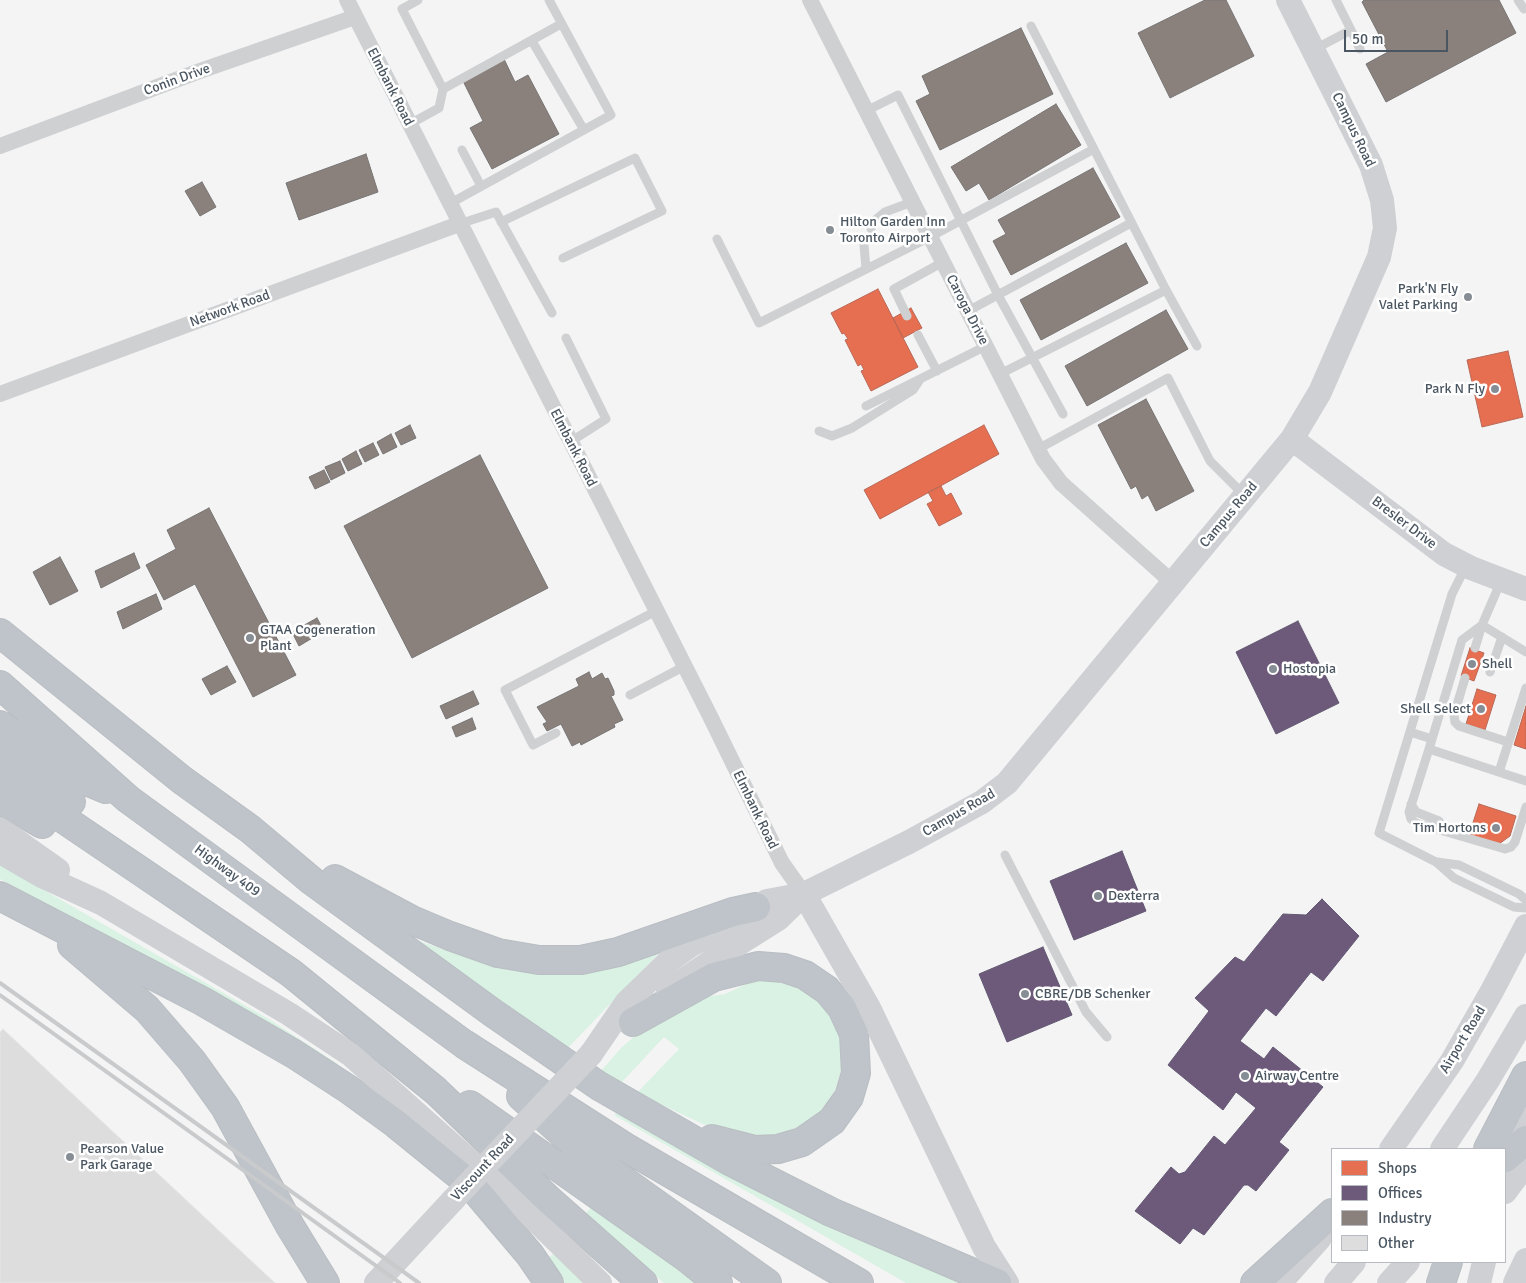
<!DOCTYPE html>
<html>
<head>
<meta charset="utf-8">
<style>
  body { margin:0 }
  #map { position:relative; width:1526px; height:1283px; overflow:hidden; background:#f4f4f4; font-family:Signika,sans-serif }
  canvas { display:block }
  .legend { position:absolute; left:1331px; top:1148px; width:175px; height:115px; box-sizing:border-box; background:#fff; border:1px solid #b7bbc0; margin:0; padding:6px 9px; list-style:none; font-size:15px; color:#4a5661 }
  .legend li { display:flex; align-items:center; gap:10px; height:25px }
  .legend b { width:25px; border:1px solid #b7bbc0 }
  .scale { position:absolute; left:1344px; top:30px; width:104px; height:22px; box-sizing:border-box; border:2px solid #4a5661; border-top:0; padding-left:6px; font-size:15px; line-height:18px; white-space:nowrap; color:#4a5661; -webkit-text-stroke:4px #fff; paint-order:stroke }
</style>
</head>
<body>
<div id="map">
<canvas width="1526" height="1283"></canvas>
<ul class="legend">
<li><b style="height:14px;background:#e76f51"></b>Shops</li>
<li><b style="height:14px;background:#6d597a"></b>Offices</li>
<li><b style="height:14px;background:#8a817c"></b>Industry</li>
<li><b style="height:14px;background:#ddddde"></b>Other</li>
</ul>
<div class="scale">50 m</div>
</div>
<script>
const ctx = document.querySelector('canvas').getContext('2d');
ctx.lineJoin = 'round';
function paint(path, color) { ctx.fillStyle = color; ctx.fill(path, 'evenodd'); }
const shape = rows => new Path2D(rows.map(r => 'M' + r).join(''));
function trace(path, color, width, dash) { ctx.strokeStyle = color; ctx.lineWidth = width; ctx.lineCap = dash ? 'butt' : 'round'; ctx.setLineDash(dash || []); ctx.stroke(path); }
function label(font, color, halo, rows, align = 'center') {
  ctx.font = font + ' Signika,sans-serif'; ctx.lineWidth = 5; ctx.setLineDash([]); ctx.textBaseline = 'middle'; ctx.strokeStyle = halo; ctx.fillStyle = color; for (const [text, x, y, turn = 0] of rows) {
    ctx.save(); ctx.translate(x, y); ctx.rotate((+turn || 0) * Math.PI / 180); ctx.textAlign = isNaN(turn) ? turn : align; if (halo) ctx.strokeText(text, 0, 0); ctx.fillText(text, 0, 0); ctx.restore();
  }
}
const green = shape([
  [0,865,267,1018,338,1064,333,1068,217,998,0,879],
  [406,937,508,970,580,975,661,951,564,1052],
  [753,981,775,981,798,988,818,1001,833,1020,841,1043,842,1067,835,1090,822,1110,803,1125,781,1134,746,1136,707,1126,637,1093,679,1049,664,1037,621,1083,600,1072,622,1047,642,1030,704,997,725,994],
  [619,1110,969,1283,906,1283,614,1115],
  [593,1205,701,1283,664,1283,585,1214],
  [555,1253,586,1283,563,1283,546,1259]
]);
const shops = shape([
  [878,289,918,367,871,391,861,371,864,370,861,364,858,366,845,340,848,339,844,333,842,334,831,313,878,289],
  [911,308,922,328,903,338,893,318,911,308],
  [1508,351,1523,417,1482,427,1467,360,1508,351],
  [984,425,999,454,880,519,864,490,984,425],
  [941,486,946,496,951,493,962,514,939,526,927,504,933,501,928,492,941,486],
  [1470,648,1484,653,1474,681,1461,676,1470,648],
  [1477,689,1496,695,1485,730,1466,724,1477,689],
  [1526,706,1526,749,1514,745,1526,706],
  [1479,804,1516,816,1510,836,1499,844,1469,835,1479,804]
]);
const offices = shape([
  [1298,621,1339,703,1276,734,1236,652,1298,621],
  [1122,851,1146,911,1074,940,1050,881,1122,851],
  [1322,899,1359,936,1323,981,1311,972,1276,1016,1266,1008,1240,1041,1264,1059,1273,1047,1323,1087,1279,1142,1289,1150,1256,1191,1248,1185,1244,1185,1204,1235,1193,1228,1180,1244,1135,1211,1171,1167,1179,1174,1185,1172,1214,1136,1225,1145,1256,1108,1236,1092,1223,1110,1168,1065,1209,1011,1195,998,1235,957,1244,962,1283,914,1306,915,1322,899],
  [1043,947,1072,1015,1007,1042,979,974,1043,947]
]);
const industry = shape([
  [1205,0,1226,0,1254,56,1170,98,1138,33,1205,0],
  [1364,0,1499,0,1516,33,1386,102,1366,64,1388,52,1362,2,1364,0],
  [1021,28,1053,94,940,150,916,101,930,94,922,76,1021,28],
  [504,59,515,82,528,75,559,134,492,169,470,128,483,121,463,81,504,59],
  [1056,104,1081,145,989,200,979,183,966,191,951,167,1056,104],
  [366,154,378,192,299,220,286,183,366,154],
  [1093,168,1120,217,1011,275,993,241,1006,234,998,220,1093,168],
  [202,182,216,207,200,216,185,191,202,182],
  [1126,243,1148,283,1041,340,1020,300,1126,243],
  [1166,310,1188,349,1087,406,1065,366,1166,310],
  [1146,399,1194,491,1156,511,1148,495,1142,499,1136,486,1131,489,1098,425,1146,399],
  [410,425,416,438,401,445,395,433,410,425],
  [391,434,397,447,383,454,377,442,391,434],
  [373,443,379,455,365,462,359,450,373,443],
  [356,451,362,464,348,471,342,459,356,451],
  [480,455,548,588,412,658,344,526,480,455],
  [340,461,345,473,331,480,325,467,340,461],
  [324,470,330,482,315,489,309,477,324,470],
  [209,508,296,675,253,697,195,584,164,600,146,565,176,549,167,530,209,508],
  [134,553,140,568,101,588,95,571,134,553],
  [60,557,78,591,50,605,33,572,60,557],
  [156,594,162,609,123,629,117,612,156,594],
  [317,618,324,631,299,646,292,632,317,618],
  [227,666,236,682,211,695,202,679,227,666],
  [589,672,592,679,602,673,605,679,608,678,614,691,614,695,611,696,623,720,614,724,615,727,581,745,580,742,572,746,561,724,547,731,543,724,547,722,537,707,579,686,576,679,589,672],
  [473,691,479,704,446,719,440,706,473,691],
  [472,718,476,729,456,737,452,727,472,718]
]);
const building = shape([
  [3,1029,275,1283,0,1283,0,1032,3,1029]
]);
const lane = shape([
  [418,0,402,9,443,89,561,24],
  [1336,0,1351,30],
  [1518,0,1524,9],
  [1031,26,1166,290,1197,346],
  [532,41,584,130],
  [1313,50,1351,30,1360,49],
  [866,111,898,95,998,295,1063,414],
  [408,125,439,108,443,89],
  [462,150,481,186],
  [449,204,611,115,549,0],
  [501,222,635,158,662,211,563,258],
  [459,224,496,212,552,313],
  [871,229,874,221,885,212,912,202],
  [717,239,759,323,930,237,1094,149],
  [864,245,866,269],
  [968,311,1131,223],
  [907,316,894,289,943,262],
  [918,335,937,371],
  [566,338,606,419,570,442],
  [1000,374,1166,290],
  [866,406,986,346],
  [819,431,832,436,852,428,913,390,919,381],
  [1038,449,1168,378,1210,461,1244,495],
  [1466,566,1452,594,1379,833,1436,862,1454,878,1514,907,1526,908],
  [1501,581,1482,625,1462,640,1429,749,1526,781],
  [1475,648,1482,625,1526,652],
  [1490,672,1502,637],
  [1465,678,1454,715,1455,722,1459,726,1508,742],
  [630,695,683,667],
  [1410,732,1432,739],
  [556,733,533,745,505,690,656,611],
  [1429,749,1409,812,1411,819,1416,823,1505,849,1511,847,1515,842,1526,807],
  [1499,772,1526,688],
  [1411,804,1416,812,1439,821,1446,831],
  [1005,855,1086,1012,1107,1037],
  [1437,862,1459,865,1519,894,1526,900]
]);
const street = shape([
  [347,0,710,716,782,863,804,894],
  [810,0,1043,459,1061,483,1173,583],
  [0,146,197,72,355,17],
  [0,394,459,224]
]);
const secondary = shape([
  [1292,439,1444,554,1471,568,1526,589],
  [0,829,58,870],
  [0,852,42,876,101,903,289,1014,351,1055,525,1210,600,1283],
  [804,894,869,1008,984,1247,1007,1283],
  [668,991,716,958,778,919,804,894],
  [591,1054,626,1003,669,961,691,945,767,901,804,894,909,842,982,802,1007,783,1292,439,1320,392,1379,257,1385,228,1382,200,1371,165,1288,0],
  [1391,1149,1452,1061,1492,991,1526,926],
  [1442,1149,1488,1080,1526,1016],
  [1503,1149,1526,1115],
  [1505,1192,1526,1164],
  [376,1283,453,1200],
  [1280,1283,1320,1238],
  [1336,1283,1354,1262],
  [1389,1283,1408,1262],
  [1479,1283,1484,1262],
  [1515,1283,1526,1260]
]);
const highway = shape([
  [0,633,182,780,250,829,312,881,493,1013,599,1086,728,1160,831,1212,997,1283],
  [0,685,128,799,464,1044,625,1147,859,1283],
  [0,725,67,773,106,789],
  [0,750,71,802],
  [0,776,291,973,436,1091,548,1199,643,1283],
  [0,800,42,824],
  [335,879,412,920,450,936,498,953,539,960,581,960,618,952,733,912,756,907],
  [0,896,202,1001,294,1054,348,1089,396,1124,470,1184,530,1255,549,1283],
  [72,945,147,1009,192,1061,225,1107,290,1226,325,1283],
  [633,1022,714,977,758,966,784,968,805,975,827,990,842,1008,854,1034,856,1073,849,1097,832,1121,802,1142,778,1149,755,1150,712,1139],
  [521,1096,582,1151,767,1283],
  [470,1105,687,1258,718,1283],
  [1488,1149,1526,1076],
  [1505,1158,1526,1140],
  [1255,1283,1332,1213],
  [1441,1283,1448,1262]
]);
const rail = shape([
  [0,983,419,1283],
  [0,995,400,1283]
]);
const secondaryBridge = shape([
  [453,1200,591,1054]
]);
const markers = [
  [830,230,5,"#868d94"],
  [1468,297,5,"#868d94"],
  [1495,389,5,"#868d94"],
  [250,638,5,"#868d94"],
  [1472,664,5,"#868d94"],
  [1273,669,5,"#868d94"],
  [1481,709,5,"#868d94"],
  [1496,828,5,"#868d94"],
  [1098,896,5,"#868d94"],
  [1025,994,5,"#868d94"],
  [1245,1076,5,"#868d94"],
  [70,1157,5,"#868d94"]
];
const streetNames = [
  ["Conin Drive",177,80,-20],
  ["Elmbank Road",390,87,63],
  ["Campus Road",1353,130,64],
  ["Network Road",230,309,-20],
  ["Caroga Drive",967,310,63],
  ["Elmbank Road",573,448,63],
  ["Campus Road",1229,515,-50],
  ["Bresler Drive",1404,523,37],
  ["Elmbank Road",755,810,64],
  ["Campus Road",959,813,-30],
  ["Highway 409",227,871,36],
  ["Airport Road",1463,1040,-59],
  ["Viscount Road",483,1168,-47]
];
const poiNames = [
  ["Hilton Garden Inn",840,222],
  ["Toronto Airport",840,238],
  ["Park'N Fly",1458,289,"right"],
  ["Valet Parking",1458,305,"right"],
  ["Park N Fly",1485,389,"right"],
  ["GTAA Cogeneration",260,630],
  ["Plant",260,646],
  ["Shell",1482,664],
  ["Hostopia",1283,669],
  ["Shell Select",1471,709,"right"],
  ["Tim Hortons",1486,828,"right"],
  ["Dexterra",1108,896],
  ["CBRE/DB Schenker",1035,994],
  ["Airway Centre",1255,1076],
  ["Pearson Value",80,1149],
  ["Park Garage",80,1165]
];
paint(green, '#d9f2e3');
paint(shops, '#e76f51');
trace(shops, '#b86856', 1);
paint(offices, '#6d597a');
trace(offices, '#625872', 1);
paint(industry, '#8a817c');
trace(industry, '#777474', 1);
paint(building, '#ddddde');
trace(building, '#e5e6e7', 1);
trace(highway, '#b9bec3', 30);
trace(lane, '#ced0d2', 9);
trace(street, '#ced0d2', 16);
trace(secondary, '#ced0d4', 24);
trace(highway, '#bec4c9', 28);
trace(rail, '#c9cacc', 4);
trace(secondaryBridge, '#ced0d4', 24);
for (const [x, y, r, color] of markers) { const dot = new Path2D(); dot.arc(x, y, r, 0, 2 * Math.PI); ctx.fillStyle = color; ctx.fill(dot); trace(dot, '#fff', 2); }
label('14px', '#4a5661', '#fff', streetNames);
label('14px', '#4a5661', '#fff', poiNames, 'left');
</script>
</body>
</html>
